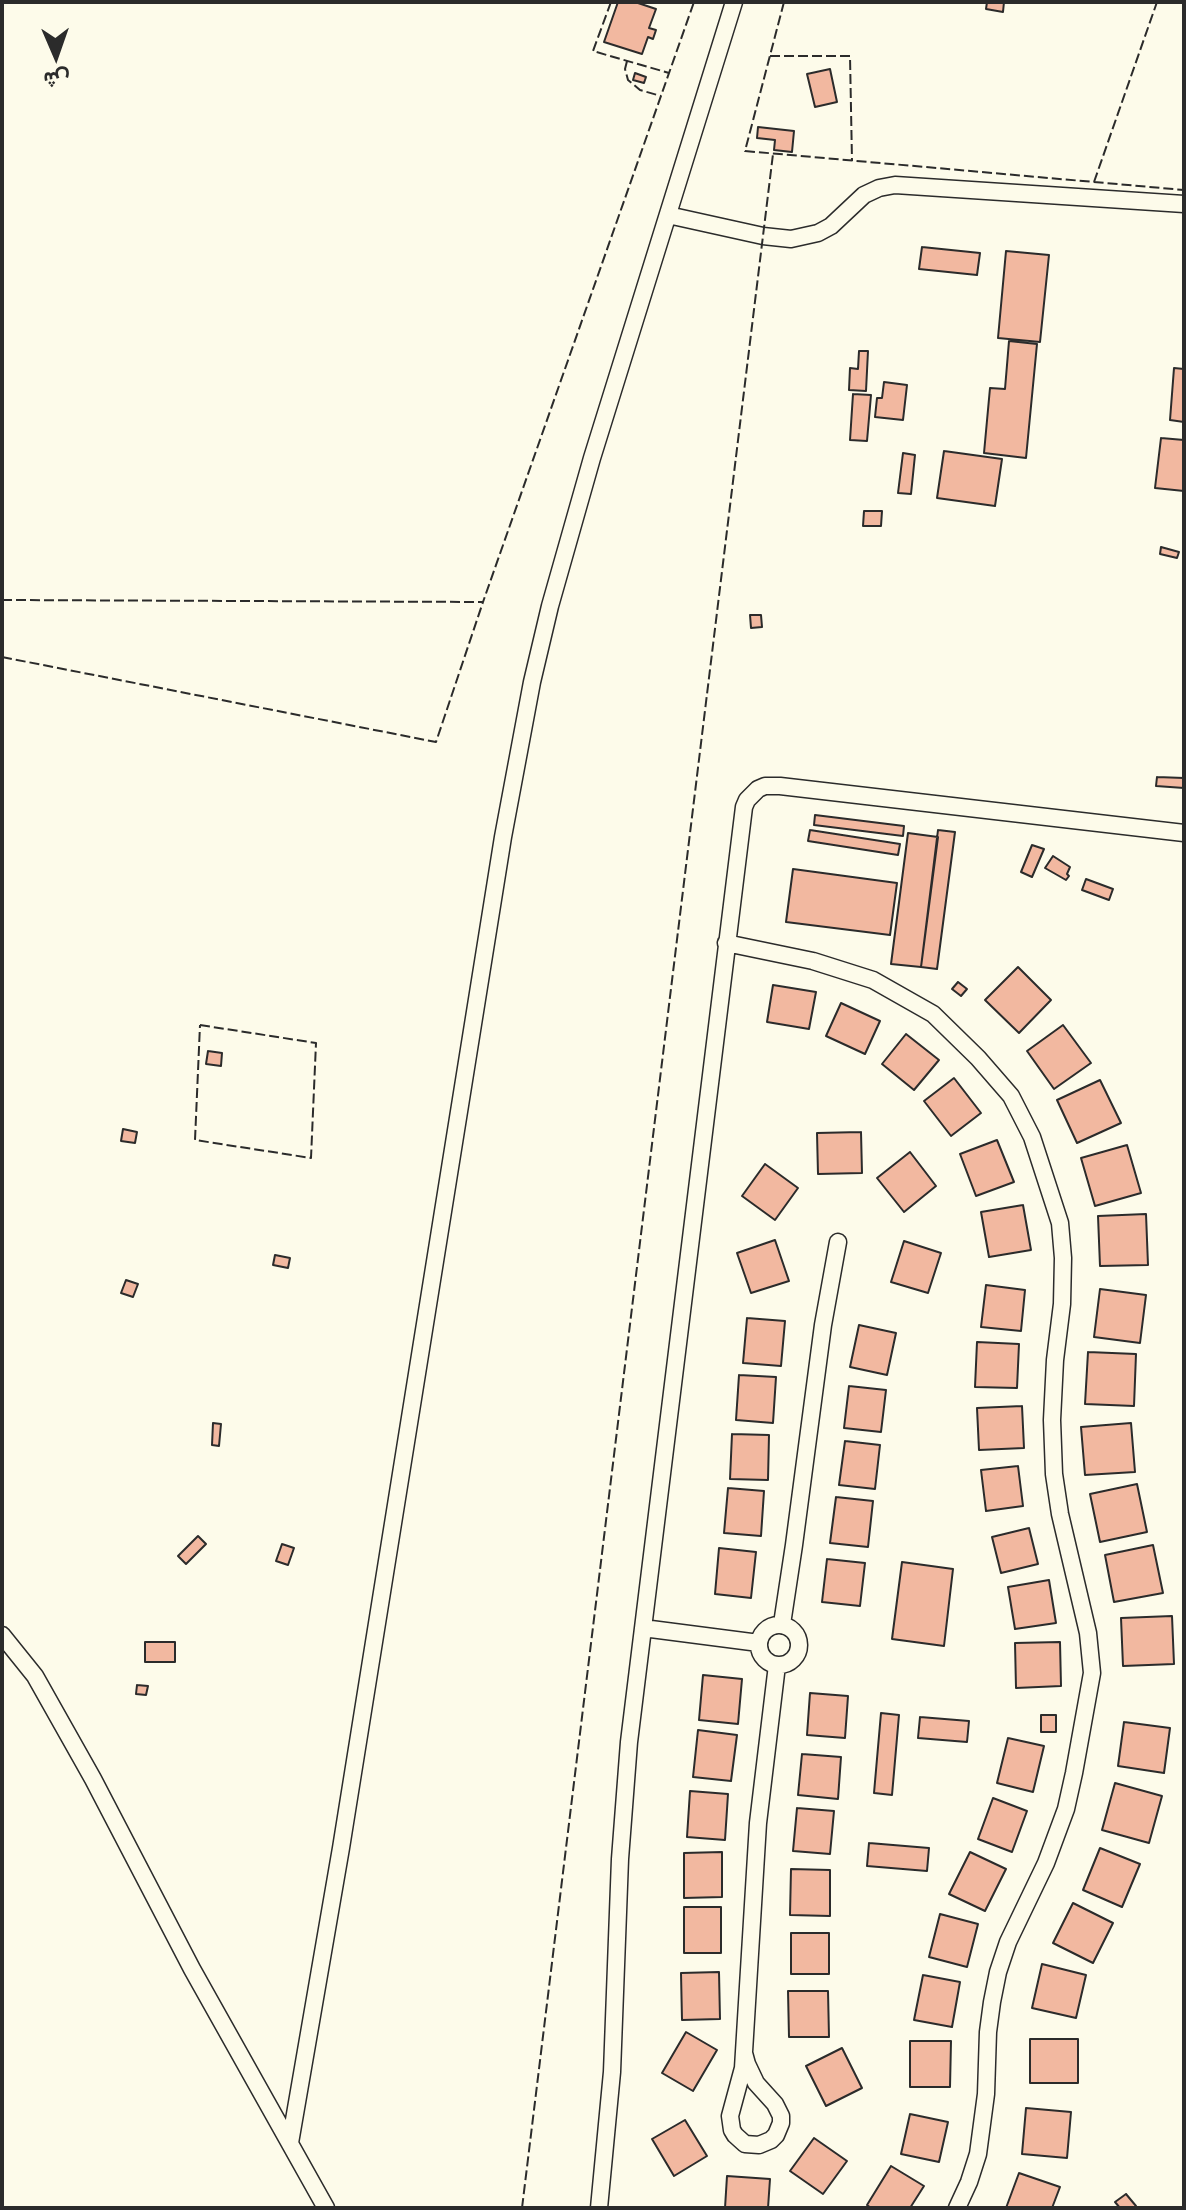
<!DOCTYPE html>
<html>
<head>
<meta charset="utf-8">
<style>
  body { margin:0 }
  #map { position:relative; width:1186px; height:2210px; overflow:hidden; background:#fdfbea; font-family:Quicksand,Vazirmatn,sans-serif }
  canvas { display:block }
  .frame { position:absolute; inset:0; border:4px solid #2b2b2b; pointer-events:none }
  .north { position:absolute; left:16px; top:16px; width:80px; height:80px; -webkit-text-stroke:6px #fdfbea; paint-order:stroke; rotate:178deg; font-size:22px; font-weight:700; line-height:32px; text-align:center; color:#2b2b2b }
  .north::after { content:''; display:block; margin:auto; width:28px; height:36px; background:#2b2b2b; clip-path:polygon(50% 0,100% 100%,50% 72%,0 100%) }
</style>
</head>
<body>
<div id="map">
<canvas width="1186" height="2210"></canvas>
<div class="frame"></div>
<div class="north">ش</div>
</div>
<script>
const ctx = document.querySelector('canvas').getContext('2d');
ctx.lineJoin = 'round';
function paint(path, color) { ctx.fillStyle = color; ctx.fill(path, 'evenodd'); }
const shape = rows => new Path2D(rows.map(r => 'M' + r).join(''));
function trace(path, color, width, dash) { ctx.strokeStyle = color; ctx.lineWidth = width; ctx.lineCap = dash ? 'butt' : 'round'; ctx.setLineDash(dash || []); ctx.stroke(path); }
const building = shape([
  [618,2,635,2,656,9,649,28,656,30,653,39,648,37,642,54,604,42,618,2],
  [987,2,1004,2,1003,12,986,9,987,2],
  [830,69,837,102,815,107,807,74,830,69],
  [635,73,646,77,644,83,633,80,635,73],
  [758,127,794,131,792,152,774,150,775,140,757,138,758,127],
  [922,247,980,253,977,275,919,269,922,247],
  [1006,251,1049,255,1040,342,998,338,1006,251],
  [1009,341,1037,344,1026,458,984,453,990,388,1005,389,1009,341],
  [859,351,868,351,866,391,849,390,850,368,858,369,859,351],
  [1174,368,1184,369,1184,422,1170,420,1174,368],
  [884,382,907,385,903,420,875,417,877,398,882,398,884,382],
  [853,394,871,395,867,441,850,440,853,394],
  [1161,438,1184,440,1184,491,1155,488,1161,438],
  [944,451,1002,459,995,506,937,498,944,451],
  [903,453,915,455,911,494,898,493,903,453],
  [864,511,882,511,881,526,863,526,864,511],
  [1161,547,1179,552,1177,558,1160,554,1161,547],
  [750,615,761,615,762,627,751,628,750,615],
  [1157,777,1184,778,1184,788,1156,786,1157,777],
  [815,815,904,826,903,836,814,825,815,815],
  [810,830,900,844,898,855,808,841,810,830],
  [938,830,955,832,937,969,921,967,938,830],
  [908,833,938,837,921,967,891,964,908,833],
  [1032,845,1044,849,1032,877,1021,872,1032,845],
  [1053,856,1070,867,1067,874,1069,876,1066,880,1045,868,1053,856],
  [793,869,897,883,890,935,786,922,793,869],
  [1086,879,1113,889,1109,900,1082,890,1086,879],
  [1018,967,1051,1000,1019,1033,985,1000,1018,967],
  [958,982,967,989,961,996,952,989,958,982],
  [773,985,816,992,809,1029,767,1022,773,985],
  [841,1003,880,1021,865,1054,826,1036,841,1003],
  [1063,1025,1091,1063,1054,1089,1027,1051,1063,1025],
  [906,1034,939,1060,914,1090,882,1064,906,1034],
  [208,1051,222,1053,221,1066,206,1064,208,1051],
  [954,1078,981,1113,951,1136,924,1101,954,1078],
  [1100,1080,1121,1123,1077,1143,1057,1100,1100,1080],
  [123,1129,137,1132,135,1143,121,1141,123,1129],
  [861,1132,862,1173,818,1174,817,1133,861,1132],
  [997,1140,1014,1182,976,1196,960,1154,997,1140],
  [1127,1145,1141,1193,1095,1206,1081,1158,1127,1145],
  [910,1152,936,1186,904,1212,877,1178,910,1152],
  [765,1164,798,1188,775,1220,742,1196,765,1164],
  [1023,1205,1031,1250,989,1257,981,1212,1023,1205],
  [1146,1214,1148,1265,1100,1266,1098,1216,1146,1214],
  [775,1240,789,1281,751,1293,737,1253,775,1240],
  [904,1241,941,1253,928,1293,891,1282,904,1241],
  [275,1255,290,1258,288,1268,273,1265,275,1255],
  [126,1280,138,1284,133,1297,121,1293,126,1280],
  [986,1285,1025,1290,1021,1331,981,1327,986,1285],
  [1100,1289,1146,1295,1140,1343,1094,1337,1100,1289],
  [747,1318,785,1321,781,1366,743,1363,747,1318],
  [859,1325,896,1333,887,1375,850,1367,859,1325],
  [977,1342,1019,1344,1017,1388,975,1387,977,1342],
  [1088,1352,1136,1354,1134,1406,1085,1404,1088,1352],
  [739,1375,776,1377,773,1423,736,1420,739,1375],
  [849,1386,886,1390,881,1432,844,1428,849,1386],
  [1022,1406,1024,1448,979,1450,977,1408,1022,1406],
  [213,1423,221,1424,219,1446,212,1445,213,1423],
  [1131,1423,1135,1472,1085,1475,1081,1427,1131,1423],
  [732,1434,769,1435,768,1480,730,1479,732,1434],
  [845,1441,880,1445,875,1489,839,1485,845,1441],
  [1018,1466,1023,1506,986,1511,981,1470,1018,1466],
  [1137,1484,1147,1532,1100,1542,1090,1494,1137,1484],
  [728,1488,764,1491,761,1536,724,1533,728,1488],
  [836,1497,873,1501,868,1547,830,1543,836,1497],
  [1029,1528,1038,1564,1001,1573,992,1537,1029,1528],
  [198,1536,206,1544,186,1564,178,1556,198,1536],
  [282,1544,294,1548,288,1565,276,1561,282,1544],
  [1153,1545,1163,1593,1114,1602,1105,1555,1153,1545],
  [719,1548,756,1552,751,1598,715,1594,719,1548],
  [827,1559,865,1563,860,1606,822,1602,827,1559],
  [902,1562,953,1569,944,1646,892,1639,902,1562],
  [1049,1580,1056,1623,1015,1629,1008,1587,1049,1580],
  [1172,1616,1174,1664,1123,1666,1121,1618,1172,1616],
  [145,1642,175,1642,175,1662,145,1662,145,1642],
  [1060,1642,1061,1686,1016,1688,1015,1643,1060,1642],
  [703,1675,742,1679,738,1724,699,1720,703,1675],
  [137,1685,148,1686,146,1695,136,1694,137,1685],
  [810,1693,848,1696,845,1738,807,1735,810,1693],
  [881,1713,899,1715,892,1795,874,1793,881,1713],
  [1041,1715,1056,1715,1056,1732,1041,1732,1041,1715],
  [920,1717,969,1721,967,1742,918,1738,920,1717],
  [1124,1722,1170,1728,1164,1773,1118,1766,1124,1722],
  [698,1730,737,1735,731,1781,693,1777,698,1730],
  [1008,1738,1044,1746,1033,1792,997,1783,1008,1738],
  [802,1754,841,1757,838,1799,798,1795,802,1754],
  [1115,1783,1162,1796,1149,1843,1102,1830,1115,1783],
  [690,1791,728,1794,725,1840,687,1837,690,1791],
  [993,1798,1027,1811,1012,1852,978,1839,993,1798],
  [797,1808,834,1811,830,1854,793,1851,797,1808],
  [869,1843,929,1848,927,1871,867,1866,869,1843],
  [1100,1848,1140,1864,1122,1907,1083,1890,1100,1848],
  [722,1852,722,1897,684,1898,684,1853,722,1852],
  [970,1852,1006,1869,985,1911,949,1894,970,1852],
  [791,1869,830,1870,830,1916,790,1915,791,1869],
  [1073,1903,1113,1923,1093,1963,1053,1943,1073,1903],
  [684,1907,721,1907,721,1953,684,1953,684,1907],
  [940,1914,978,1924,967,1967,929,1957,940,1914],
  [791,1933,829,1933,829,1974,791,1974,791,1933],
  [1042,1964,1086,1975,1076,2018,1032,2008,1042,1964],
  [719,1972,720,2019,682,2020,681,1973,719,1972],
  [923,1975,960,1982,952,2027,914,2020,923,1975],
  [788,1991,828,1991,829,2037,789,2037,788,1991],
  [686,2032,717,2050,693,2091,662,2073,686,2032],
  [1030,2039,1078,2039,1078,2083,1030,2083,1030,2039],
  [910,2041,951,2041,950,2087,910,2087,910,2041],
  [842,2048,862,2088,826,2106,806,2066,842,2048],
  [1026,2108,1071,2112,1067,2158,1022,2154,1026,2108],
  [910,2114,948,2122,939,2162,901,2154,910,2114],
  [685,2120,707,2156,674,2176,652,2139,685,2120],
  [814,2138,847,2161,823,2194,790,2171,814,2138],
  [891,2166,924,2186,910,2208,871,2208,867,2205,891,2166],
  [1019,2173,1060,2187,1052,2208,1006,2208,1019,2173],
  [727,2176,770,2179,768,2208,725,2208,727,2176],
  [1126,2194,1136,2206,1133,2208,1120,2208,1115,2202,1126,2194]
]);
const street = shape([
  [668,215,763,236,791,239,818,233,831,226,864,195,879,188,895,185,1184,204],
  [726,943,813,961,873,980,933,1014,978,1058,1011,1096,1032,1137,1060,1223,1063,1258,1062,1304,1055,1360,1052,1420,1054,1474,1060,1514,1088,1633,1092,1673,1074,1773,1066,1809,1046,1863,1008,1942,998,1972,992,2002,988,2032,986,2094,978,2154,969,2182,957,2208],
  [782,1624,794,1545,823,1325,838,1242],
  '759 1645a20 20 0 1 1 40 0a20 20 0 1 1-40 0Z',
  [643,1628,759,1643],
  [2,1635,35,1676,93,1779,192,1969,326,2208],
  [744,2053,747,2064,756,2083,775,2104,781,2116,781,2123,776,2135,771,2140,759,2145,745,2144,735,2135,732,2130,730,2116,743,2068,758,1823,777,1665],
  [290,2143,341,1848,503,837,532,682,550,606,592,458,734,2],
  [599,2208,612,2072,620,1859,629,1742,744,807,747,800,758,789,765,786,780,786,1184,833]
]);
const fence = shape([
  [611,2,593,51,669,73],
  [784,2,745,151,1184,190],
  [770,56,850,56,852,161],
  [627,61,625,69,628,80,640,90,661,96],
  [1094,182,1157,2],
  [2,600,483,602,694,2],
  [2,657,436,742,483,602],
  [200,1025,316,1043,311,1158,195,1140,200,1025],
  [522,2208,773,154]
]);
paint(building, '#f2b8a0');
trace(building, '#2b2b2b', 2);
trace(street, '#2b2b2b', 19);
trace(street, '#fdfbea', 16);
trace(fence, '#2b2b2b', 2, [10, 4]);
</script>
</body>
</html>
